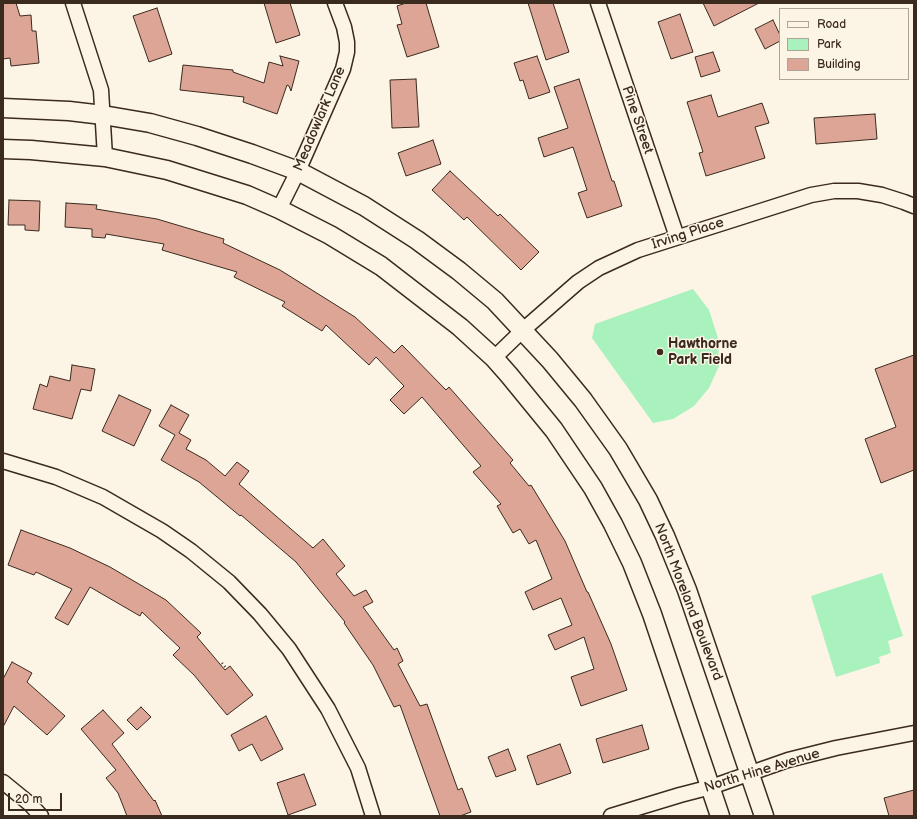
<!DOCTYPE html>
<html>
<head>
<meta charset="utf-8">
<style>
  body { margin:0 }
  #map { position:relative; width:917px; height:819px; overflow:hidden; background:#fcf5e5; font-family:"Balsamiq Sans",sans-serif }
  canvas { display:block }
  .frame { position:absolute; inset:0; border:4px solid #3b2a1e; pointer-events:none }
  .legend { position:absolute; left:779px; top:8px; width:130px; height:72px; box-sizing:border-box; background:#fcf5e5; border:1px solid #afa495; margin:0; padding:5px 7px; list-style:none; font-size:12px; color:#3b2a1e }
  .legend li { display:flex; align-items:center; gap:8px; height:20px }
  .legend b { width:20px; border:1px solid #afa495 }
  .scale { position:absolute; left:8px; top:793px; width:54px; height:18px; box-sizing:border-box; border:2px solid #3b2a1e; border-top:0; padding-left:5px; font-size:12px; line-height:14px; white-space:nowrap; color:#3b2a1e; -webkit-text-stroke:3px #fcf5e5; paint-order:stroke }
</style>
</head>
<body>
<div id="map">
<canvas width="917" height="819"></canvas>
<div class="frame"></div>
<ul class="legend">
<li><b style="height:5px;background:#fcf5e5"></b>Road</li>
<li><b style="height:11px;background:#a9f1bd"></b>Park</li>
<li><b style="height:11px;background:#dca595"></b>Building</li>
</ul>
<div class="scale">20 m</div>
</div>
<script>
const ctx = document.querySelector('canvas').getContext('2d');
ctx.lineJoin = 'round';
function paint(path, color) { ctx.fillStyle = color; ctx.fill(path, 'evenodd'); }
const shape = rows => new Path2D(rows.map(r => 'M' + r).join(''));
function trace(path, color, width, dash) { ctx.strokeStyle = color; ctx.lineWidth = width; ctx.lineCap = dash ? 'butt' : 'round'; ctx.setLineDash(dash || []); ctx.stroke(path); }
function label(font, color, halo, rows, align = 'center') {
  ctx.font = font + ' "Balsamiq Sans",sans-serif'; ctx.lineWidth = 3; ctx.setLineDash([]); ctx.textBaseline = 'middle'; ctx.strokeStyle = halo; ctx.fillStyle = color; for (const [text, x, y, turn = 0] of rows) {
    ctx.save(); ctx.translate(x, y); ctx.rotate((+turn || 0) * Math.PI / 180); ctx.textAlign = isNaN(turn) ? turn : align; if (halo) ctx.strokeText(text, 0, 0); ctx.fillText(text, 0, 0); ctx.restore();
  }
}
const green = shape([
  [693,289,709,310,718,338,719,366,709,388,694,406,673,419,653,423,592,338,595,324],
  [882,573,903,636,888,641,891,653,879,657,880,663,836,677,811,596]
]);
const building = shape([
  [3,3,16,3,20,16,31,15,32,31,36,31,39,63,11,66,10,58,3,59,3,3],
  [264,3,290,3,300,35,276,43,264,3],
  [406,3,426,3,439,47,407,57,397,25,402,24,397,6,406,3],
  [528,3,553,3,569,52,546,60,528,3],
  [703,3,759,3,714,26,703,3],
  [157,8,172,54,149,62,133,16,157,8],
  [680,14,693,52,671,59,658,22,680,14],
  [773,20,780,35,780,41,765,49,755,29,773,20],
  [713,52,720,71,701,77,695,57,713,52],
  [280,56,299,61,291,91,289,86,287,85,277,114,243,102,244,97,180,90,183,65,233,70,233,72,264,83,269,62,283,66,280,56],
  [537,56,550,92,529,99,523,80,520,81,514,63,537,56],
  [416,79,419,127,392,128,390,80,416,79],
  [579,79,612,181,614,181,622,206,587,218,578,193,587,190,573,147,544,157,538,138,568,128,554,87,579,79],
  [711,95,718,117,762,103,769,123,755,127,765,158,706,176,699,153,703,152,687,102,711,95],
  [875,114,877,139,816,144,814,118,875,114],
  [433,140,441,164,406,176,398,153,433,140],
  [450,171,498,216,500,214,539,252,521,270,467,217,464,220,432,190,450,171],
  [9,200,40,201,39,231,25,230,25,225,8,225,9,200],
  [66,203,97,205,96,209,157,219,224,239,223,243,280,270,355,317,394,353,402,345,446,390,449,387,513,460,510,463,529,486,531,485,565,541,587,592,588,592,611,644,627,690,581,706,571,677,594,669,584,637,555,650,548,635,572,625,561,598,533,610,525,592,552,579,536,540,529,544,520,529,513,533,497,506,501,504,473,472,481,466,422,397,404,414,390,400,404,386,376,357,369,365,326,325,322,331,282,306,285,302,234,277,237,272,162,250,164,244,106,234,105,238,92,237,92,229,65,227,66,203],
  [914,355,914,470,881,483,865,439,896,427,875,369,914,355],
  [72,365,95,369,91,391,81,389,72,419,33,409,40,384,47,387,50,376,70,381,72,365],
  [119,395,151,410,134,446,102,431,119,395],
  [171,405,189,415,179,433,191,440,186,449,206,460,225,476,237,462,249,471,239,484,313,548,323,539,345,566,336,574,354,596,366,590,373,602,363,607,394,650,397,648,403,661,398,664,420,706,427,704,458,790,462,788,471,812,460,816,440,816,400,705,394,707,373,665,344,623,345,622,296,562,241,515,240,516,199,482,161,460,175,435,159,426,171,405],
  [21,530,70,548,110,567,166,600,201,633,197,637,225,670,230,666,253,695,227,715,194,675,173,655,180,648,142,612,140,616,90,587,68,625,55,618,72,589,36,572,34,575,8,565,21,530],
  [12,662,32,673,27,682,65,716,47,735,14,706,3,727,3,679,12,662],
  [141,707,151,717,137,730,127,720,141,707],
  [103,710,124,733,112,744,154,801,155,800,162,816,127,816,118,793,106,778,116,770,81,729,103,710],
  [266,716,283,749,261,761,252,744,239,751,231,735,266,716],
  [642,725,649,749,603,763,596,739,642,725],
  [560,744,571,773,537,785,527,756,560,744],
  [508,749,516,770,496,777,488,757,508,749],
  [304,774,316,805,288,815,277,783,304,774],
  [914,790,914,816,889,816,884,798,914,790]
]);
const path = shape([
  [222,663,226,668]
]);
const minor = shape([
  [73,3,101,90,105,157],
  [598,3,677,237],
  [279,209,298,171,343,69,347,52,347,42,344,27,335,3],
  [494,358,523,330,578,282,599,268,638,250,811,195,834,191,858,191,882,195,904,202,914,206],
  [3,461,56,477,103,497,162,531,191,551,229,582,260,614,289,649,328,709,358,768,373,816],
  [3,782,30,804,41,816],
  [611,816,680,795,711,787,788,760,836,748,914,733]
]);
const tertiary = shape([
  [3,108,69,111,103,115,150,123,197,136,252,154,298,171,364,206,417,240,459,271,495,301,550,360,583,400,618,449,648,500,665,536,687,590,764,816],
  [3,149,31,150,105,157,167,170,247,195,279,209,330,235,381,266,460,327,494,358,509,375,554,430,593,488,613,524,632,563,652,614,720,816]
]);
const markers = [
  [660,352,4,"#3b2a1e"]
];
const streetNames = [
  ["Meadowlark Lane",320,119,-67],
  ["Pine Street",637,120,71],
  ["Irving Place",688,234,-18],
  ["North Moreland Boulevard",688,602,69],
  ["North Hine Avenue",762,771,-17]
];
const poiNames = [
  ["Hawthorne",668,344],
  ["Park Field",668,360]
];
paint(green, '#a9f1bd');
paint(building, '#dca595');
trace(building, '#3b2a1e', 1);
trace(minor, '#3b2a1e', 17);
trace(tertiary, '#3b2a1e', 21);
trace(path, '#3b2a1e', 2.5, [1, 3]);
trace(minor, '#fcf5e5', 14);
trace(tertiary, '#fcf5e5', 18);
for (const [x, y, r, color] of markers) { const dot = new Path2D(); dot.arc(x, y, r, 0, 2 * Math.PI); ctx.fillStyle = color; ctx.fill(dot); trace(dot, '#fcf5e5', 1.5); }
label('14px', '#3b2a1e', '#fcf5e5', streetNames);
label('bold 14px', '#3b2a1e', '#fcf5e5', poiNames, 'left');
</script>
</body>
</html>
